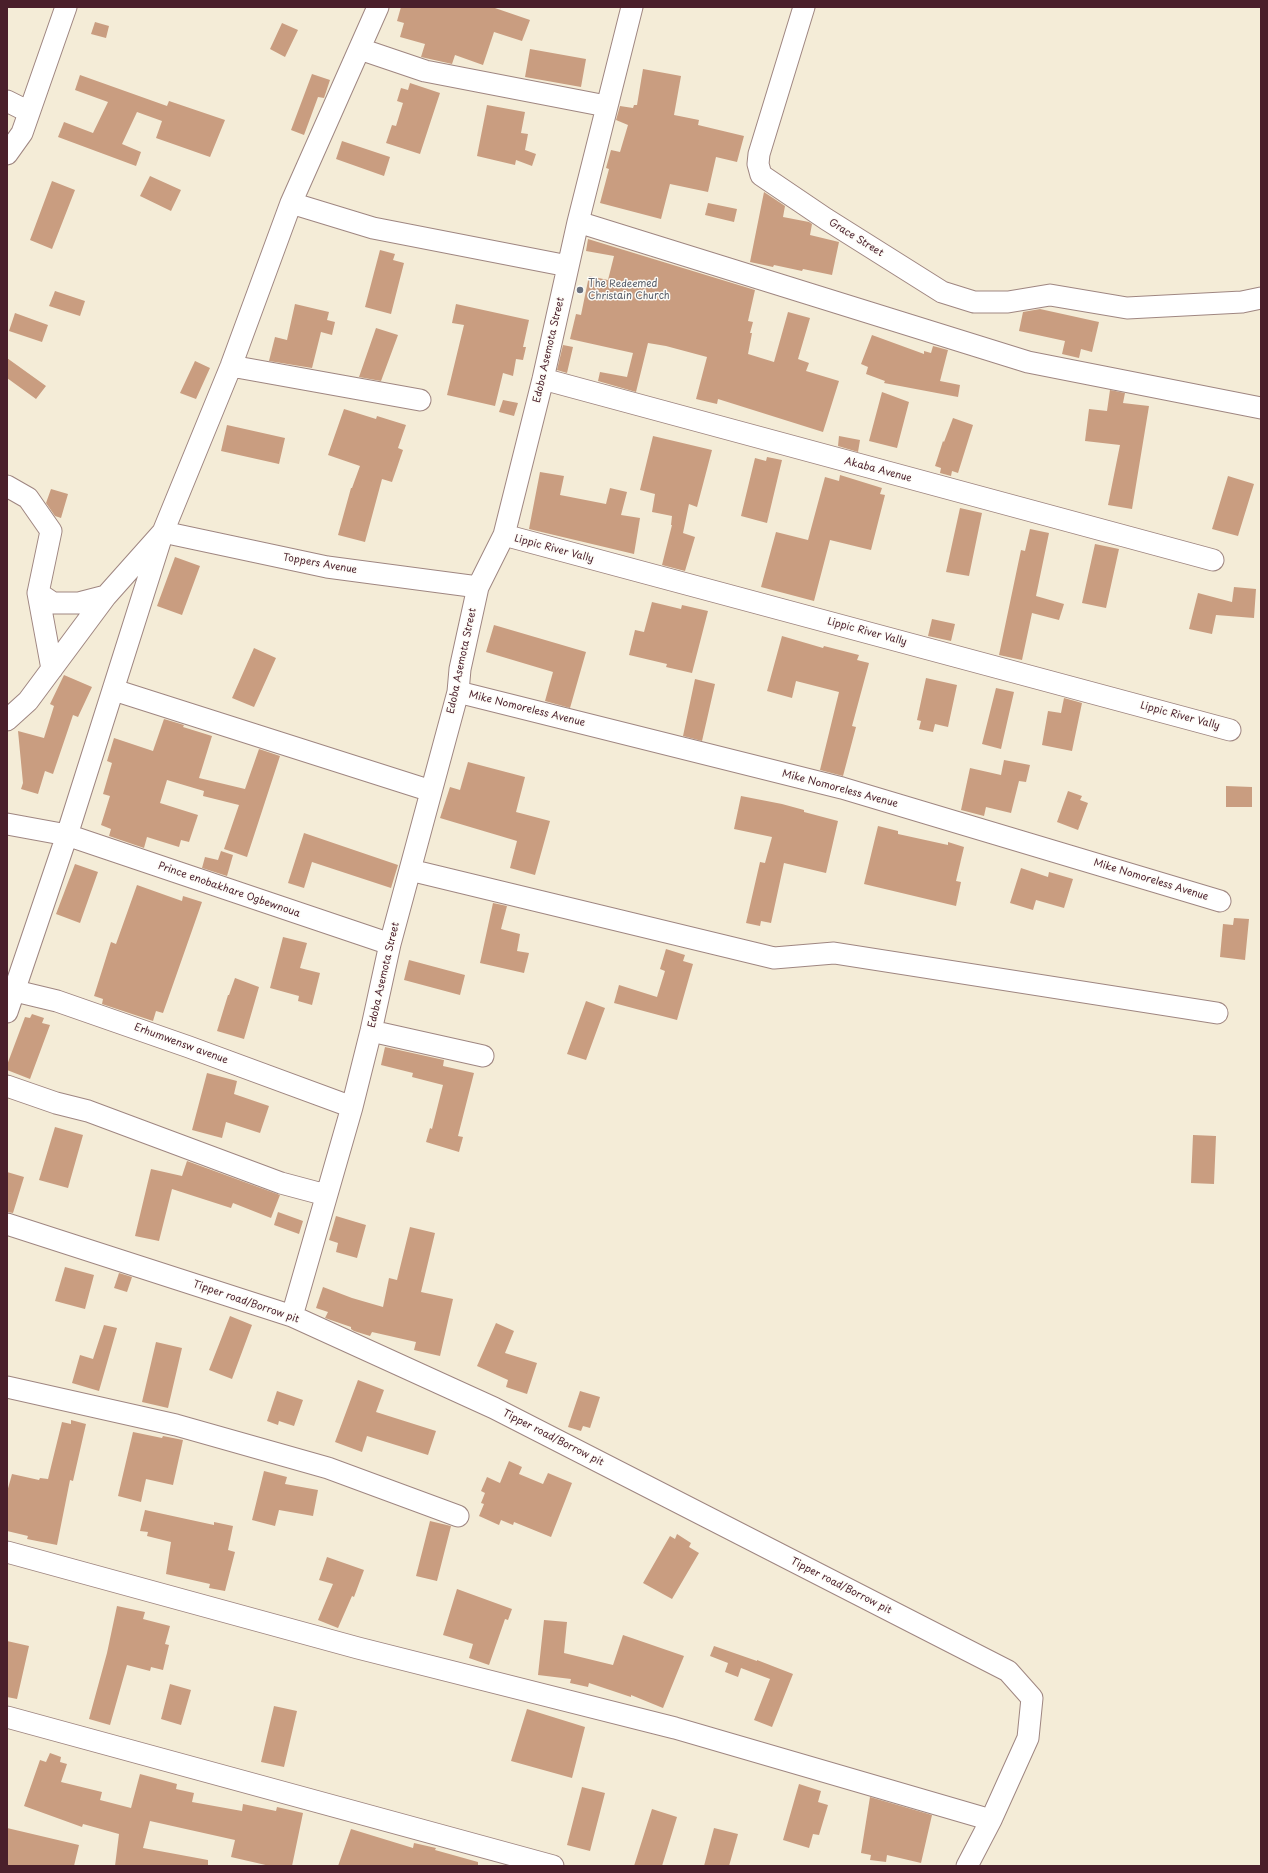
<!DOCTYPE html>
<html>
<head>
<meta charset="utf-8">
<style>
  body { margin:0 }
  #map { position:relative; width:1268px; height:1873px; overflow:hidden; background:#f4ecd7; font-family:"Playpen Sans",sans-serif }
  canvas { display:block }
  .frame { position:absolute; inset:0; border:8px solid #4a1f2b; pointer-events:none }
</style>
</head>
<body>
<div id="map">
<canvas width="1268" height="1873"></canvas>
<div class="frame"></div>
</div>
<script>
const ctx = document.querySelector('canvas').getContext('2d');
ctx.lineJoin = 'round';
function paint(path, color) { ctx.fillStyle = color; ctx.fill(path, 'evenodd'); }
const shape = rows => new Path2D(rows.map(r => 'M' + r).join(''));
function trace(path, color, width, dash) { ctx.strokeStyle = color; ctx.lineWidth = width; ctx.lineCap = dash ? 'butt' : 'round'; ctx.setLineDash(dash || []); ctx.stroke(path); }
function label(font, color, halo, rows, align = 'center') {
  ctx.font = font + ' "Playpen Sans",sans-serif'; ctx.lineWidth = 3; ctx.setLineDash([]); ctx.textBaseline = 'middle'; ctx.strokeStyle = halo; ctx.fillStyle = color; for (const [text, x, y, turn = 0] of rows) {
    ctx.save(); ctx.translate(x, y); ctx.rotate((+turn || 0) * Math.PI / 180); ctx.textAlign = isNaN(turn) ? turn : align; if (halo) ctx.strokeText(text, 0, 0); ctx.fillText(text, 0, 0); ctx.restore();
  }
}
const building = shape([
  [401,7,492,7,530,20,522,41,494,32,483,65,455,55,452,64,421,57,425,44,400,37,404,23,397,21],
  [95,22,109,26,106,38,91,34],
  [282,23,298,30,285,57,270,49],
  [530,49,586,59,581,87,525,77],
  [643,69,681,76,674,115,699,120,698,125,744,136,737,162,716,157,708,192,670,184,661,219,600,203,609,169,606,168,611,150,620,152,628,125,616,120,620,106,633,108,634,105,637,105],
  [312,74,330,80,324,98,318,97,304,135,291,130],
  [80,75,167,106,169,101,225,120,210,157,156,138,162,121,137,112,122,144,141,152,136,166,58,137,64,122,93,133,108,102,75,90],
  [410,83,440,93,420,154,386,143,392,125,396,126,403,103,397,101,401,88,408,90],
  [487,105,525,112,521,133,528,134,525,150,536,154,532,166,516,160,515,165,477,156],
  [342,141,390,157,384,176,336,159],
  [150,176,181,190,171,211,140,196],
  [52,181,75,190,52,249,30,240],
  [764,192,785,206,783,217,809,222,812,224,810,235,839,242,832,275,803,269,802,271,774,265,773,267,750,262],
  [708,203,737,209,734,222,705,215],
  [588,239,755,290,748,321,753,322,750,333,752,333,748,354,774,362,788,312,810,318,798,359,809,363,806,371,839,381,823,432,718,399,717,404,696,399,707,357,666,346,648,343,636,392,598,381,600,372,627,377,633,353,570,339,576,314,581,315,589,276,608,280,614,256,586,251],
  [380,250,395,254,393,260,404,263,391,314,365,307],
  [55,291,85,301,80,316,49,306],
  [295,304,329,312,327,320,335,322,332,335,321,332,312,368,269,361,275,337,287,340],
  [456,304,529,320,523,347,526,347,523,360,516,359,513,376,503,373,495,406,447,395,464,325,452,323],
  [1040,309,1099,322,1092,352,1081,349,1079,358,1062,354,1065,341,1019,331,1023,312],
  [15,313,48,325,42,342,9,331],
  [376,328,398,335,381,381,359,377],
  [872,335,924,354,924,351,931,353,933,346,948,350,940,381,960,385,958,397,884,383,885,381,866,374,868,367,861,364],
  [563,345,573,347,567,373,557,370],
  [7,358,46,386,36,399,7,378],
  [195,361,210,368,196,399,180,393],
  [1110,390,1125,393,1123,403,1149,406,1132,509,1108,505,1120,445,1085,441,1089,409,1107,411],
  [882,392,909,402,897,448,869,441],
  [503,400,518,403,514,416,499,412],
  [344,409,376,419,377,416,406,425,398,448,403,450,392,482,382,479,365,542,338,535,351,488,352,488,360,466,328,455],
  [953,418,973,425,958,473,952,471,951,476,940,473,941,468,935,466,943,441,944,442],
  [227,425,285,438,279,464,221,451],
  [653,436,712,450,697,507,689,504,683,533,695,537,685,571,662,565,672,525,671,525,672,516,652,512,655,494,640,490],
  [839,436,860,440,858,452,838,446],
  [767,457,782,460,767,523,741,516,755,458,766,461],
  [540,472,564,476,560,495,606,504,610,488,627,492,621,515,640,518,634,554,529,529],
  [840,475,882,488,880,494,885,495,871,550,830,540,814,601,761,587,776,532,808,540,825,477,839,481],
  [1228,476,1254,484,1238,536,1212,529],
  [51,489,68,494,61,518,55,516,46,503],
  [960,508,982,513,969,576,946,572],
  [1030,529,1049,533,1036,596,1064,604,1059,620,1032,613,1022,660,999,655,1021,550,1025,551],
  [1095,544,1119,549,1106,608,1082,603],
  [175,557,200,566,182,615,157,606],
  [1234,587,1256,589,1254,618,1216,615,1212,634,1189,629,1198,593,1232,602],
  [652,602,681,609,682,605,708,611,692,673,666,667,667,664,629,655,635,630,644,632],
  [932,619,955,624,951,641,928,636],
  [494,625,586,652,570,708,545,701,553,672,486,652],
  [782,636,823,648,824,646,859,655,857,660,869,663,852,726,856,727,843,776,820,770,839,692,796,681,792,698,767,691],
  [254,648,276,658,254,707,232,698],
  [64,675,92,687,78,717,73,715,53,774,45,771,38,794,21,789,23,783,18,731,44,738,54,706,50,704],
  [926,678,957,685,948,727,935,724,933,732,919,729,921,721,917,720],
  [695,679,715,684,702,741,683,736],
  [996,688,1014,692,1001,749,982,744],
  [1064,698,1082,703,1072,751,1042,745,1048,711,1061,713],
  [164,719,184,725,183,727,212,736,199,778,245,789,259,749,280,756,247,857,224,849,239,805,203,796,204,791,167,780,160,803,198,815,189,842,181,840,179,847,147,837,144,848,109,836,111,829,101,825,110,796,103,794,112,763,107,761,114,738,153,751],
  [1004,760,1030,765,1026,782,1019,781,1011,813,986,807,984,816,961,810,970,768,1001,775],
  [468,762,525,777,516,812,550,821,535,875,510,868,517,841,440,818,450,787,460,790],
  [1226,786,1252,787,1252,807,1226,807],
  [1068,791,1082,796,1080,800,1088,803,1078,830,1057,822],
  [741,796,782,804,804,810,804,812,838,821,826,873,784,863,771,923,761,921,760,926,746,923,760,862,765,863,772,837,734,829],
  [878,826,898,831,898,834,948,845,948,842,964,847,956,881,961,882,956,906,864,884],
  [304,833,398,865,391,888,312,862,304,888,288,883],
  [221,851,233,855,227,876,202,868,205,857,218,860],
  [75,864,98,872,80,923,56,914],
  [1021,868,1048,877,1049,872,1073,879,1064,908,1036,900,1033,910,1010,903],
  [137,885,182,901,183,896,202,902,163,1013,156,1011,153,1021,102,1004,103,999,94,996,111,942,116,944],
  [493,903,507,906,501,929,520,934,517,951,529,953,524,973,480,963],
  [1234,918,1249,919,1245,960,1220,957,1223,924,1233,925],
  [283,937,307,943,300,968,320,973,312,1005,298,1001,299,996,270,988],
  [666,949,685,955,683,961,693,964,677,1020,614,1003,619,985,657,997,665,971,660,969],
  [409,960,465,975,460,995,404,980],
  [235,978,259,987,244,1039,217,1031,228,995,229,995],
  [586,1001,605,1008,586,1060,567,1054],
  [32,1014,44,1018,42,1023,50,1025,30,1079,7,1070,7,1065,25,1017,30,1018],
  [385,1047,444,1060,443,1066,474,1073,458,1136,463,1137,459,1152,426,1142,430,1128,432,1129,443,1085,412,1077,413,1073,381,1065],
  [207,1073,237,1081,234,1094,269,1106,260,1133,226,1122,222,1138,192,1130],
  [55,1127,83,1135,68,1188,39,1180],
  [1193,1135,1216,1136,1214,1184,1191,1183],
  [187,1161,280,1195,271,1218,233,1203,231,1208,172,1189,159,1241,135,1236,151,1169,182,1176],
  [7,1172,24,1177,13,1213,7,1212],
  [278,1212,303,1221,299,1234,274,1225],
  [336,1216,366,1225,357,1258,336,1252,338,1243,329,1240],
  [410,1227,435,1233,421,1292,453,1299,440,1356,414,1350,416,1342,372,1332,370,1336,354,1331,351,1329,351,1327,325,1318,328,1312,316,1308,323,1287,352,1298,383,1307,389,1278,397,1280],
  [65,1267,94,1275,85,1309,55,1301],
  [119,1273,132,1277,127,1292,114,1288],
  [230,1316,252,1325,232,1379,209,1370],
  [496,1323,514,1331,505,1353,537,1363,527,1394,506,1387,508,1380,477,1366],
  [104,1325,117,1328,99,1391,72,1383,80,1355,93,1359],
  [156,1342,182,1348,168,1408,142,1402],
  [358,1380,384,1390,376,1412,436,1431,428,1455,367,1436,362,1452,335,1442],
  [277,1391,303,1400,294,1426,279,1421,278,1425,267,1421],
  [580,1391,600,1397,590,1428,583,1426,581,1431,568,1427],
  [71,1420,86,1424,73,1481,70,1480,57,1545,27,1539,28,1536,7,1531,7,1492,12,1474,39,1480,40,1478,48,1479,62,1422,71,1424],
  [133,1432,162,1438,163,1436,183,1440,173,1485,146,1479,141,1502,118,1496],
  [509,1461,522,1467,519,1474,543,1484,548,1473,572,1483,551,1537,514,1522,513,1525,501,1520,499,1525,479,1516,484,1504,481,1503,485,1493,481,1491,487,1477,500,1483],
  [264,1471,287,1477,285,1484,318,1490,313,1516,279,1510,275,1526,252,1520],
  [145,1510,214,1525,214,1522,233,1526,228,1550,235,1552,225,1591,209,1588,210,1584,166,1574,171,1542,147,1536,148,1532,140,1531],
  [430,1521,451,1526,437,1581,416,1576],
  [677,1534,691,1543,689,1547,699,1553,672,1599,643,1583,670,1536,675,1539],
  [327,1557,364,1570,354,1597,352,1596,338,1628,318,1620,333,1584,319,1580],
  [457,1589,512,1609,508,1620,505,1619,489,1665,469,1658,473,1644,443,1635],
  [117,1606,145,1612,143,1619,170,1626,165,1644,169,1645,163,1670,151,1667,150,1671,127,1665,110,1725,89,1719,107,1653],
  [544,1620,567,1622,564,1653,613,1665,623,1635,684,1656,663,1708,631,1695,631,1697,589,1683,588,1687,570,1683,571,1679,538,1675],
  [7,1641,29,1646,17,1699,7,1697],
  [714,1646,757,1661,757,1660,793,1674,772,1727,754,1720,770,1679,741,1668,738,1677,725,1672,728,1663,710,1656],
  [170,1684,191,1690,181,1725,161,1719],
  [274,1706,297,1711,284,1767,261,1762],
  [527,1709,585,1727,572,1778,511,1761],
  [50,1753,61,1757,60,1762,67,1764,61,1782,102,1792,100,1800,131,1808,140,1774,177,1784,176,1789,194,1793,192,1802,242,1811,243,1804,276,1811,277,1807,303,1813,292,1866,270,1866,231,1857,235,1840,150,1821,143,1848,208,1860,208,1866,115,1866,119,1834,83,1824,82,1827,24,1806,40,1760,46,1762],
  [799,1784,821,1791,818,1802,828,1805,819,1835,813,1834,809,1848,783,1840],
  [582,1787,605,1793,590,1851,567,1845],
  [870,1797,932,1815,921,1863,887,1855,886,1862,870,1860,871,1855,861,1853],
  [652,1809,677,1817,662,1866,634,1866],
  [7,1828,79,1845,74,1866,7,1866],
  [714,1828,738,1834,729,1866,704,1866],
  [351,1829,413,1848,414,1843,436,1848,435,1850,478,1862,478,1866,338,1866]
]);
const minor = shape([
  [804,7,759,154,758,164,761,175,826,219,942,292,974,302,1008,302,1050,295,1127,308,1242,302,1261,298],
  [360,49,425,71,606,106],
  [7,101,29,112],
  [7,154,22,133,66,7],
  [291,203,373,228,568,266],
  [578,222,1028,362,1261,408],
  [231,366,420,400],
  [543,379,1213,560],
  [7,486,28,498,51,531,38,593,52,669],
  [504,535,1230,730],
  [38,593,53,603,79,603,106,596],
  [114,690,431,791],
  [458,692,842,788,1220,901],
  [7,720,28,701,106,596,163,532,327,567,478,587],
  [7,824,67,835,390,944],
  [410,870,774,958,834,953,1217,1013],
  [7,989,57,1001,189,1047,352,1107],
  [7,1012,67,835,163,532,231,366,291,203,378,7],
  [371,1031,483,1056],
  [7,1086,56,1103,88,1111,281,1183,326,1195],
  [7,1224,292,1316,494,1408,1008,1671,1032,1698,1028,1738,991,1820,967,1866],
  [292,1316,352,1107,371,1031,390,944,458,692,460,669,478,587,504,535,543,379,578,222,632,7],
  [7,1387,176,1425,328,1468,458,1516],
  [7,1552,358,1648,675,1728,991,1820],
  [7,1717,553,1866]
]);
const markers = [
  [580,290,4,"#6b7280"]
];
const streetNames = [
  ["Grace Street",856,238,32],
  ["Edoba Asemota Street",549,350,-77],
  ["Akaba Avenue",878,470,15],
  ["Lippic River Vally",554,549,15],
  ["Toppers Avenue",320,564,10],
  ["Lippic River Vally",867,632,15],
  ["Edoba Asemota Street",462,661,-78],
  ["Mike Nomoreless Avenue",527,709,14],
  ["Lippic River Vally",1180,716,15],
  ["Mike Nomoreless Avenue",840,789,15],
  ["Mike Nomoreless Avenue",1151,880,17],
  ["Prince enobakhare Ogbewnoua",229,890,19],
  ["Edoba Asemota Street",384,975,-77],
  ["Erhumwensw avenue",181,1044,20],
  ["Tipper road/Borrow pit",246,1302,19],
  ["Tipper road/Borrow pit",553,1438,27],
  ["Tipper road/Borrow pit",841,1586,27]
];
const worshipNames = [
  ["The Redeemed",588,284],
  ["Christain Church",588,296]
];
paint(building, '#c99d80');
trace(minor, '#9f8681', 23);
trace(minor, '#fff', 21);
for (const [x, y, r, color] of markers) { const dot = new Path2D(); dot.arc(x, y, r, 0, 2 * Math.PI); ctx.fillStyle = color; ctx.fill(dot); trace(dot, '#fdfcf7', 1.5); }
label('10px', '#4a1f2b', '#fdfcf7', streetNames);
label('10px', '#5b616d', '#fdfcf7', worshipNames, 'left');
</script>
</body>
</html>
